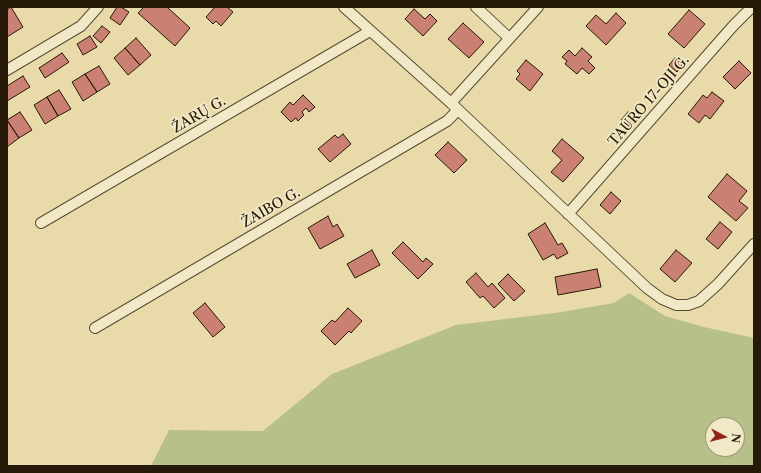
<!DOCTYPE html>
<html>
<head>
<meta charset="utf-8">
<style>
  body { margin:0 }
  #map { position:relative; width:761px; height:473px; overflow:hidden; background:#e9dba9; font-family:"Libre Caslon Text",serif }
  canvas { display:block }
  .frame { position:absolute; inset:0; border:8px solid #261907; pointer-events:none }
  .north { position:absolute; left:705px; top:417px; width:40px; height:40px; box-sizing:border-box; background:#f1e8c7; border:1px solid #a0957a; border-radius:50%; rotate:97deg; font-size:11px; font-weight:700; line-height:16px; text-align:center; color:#261907 }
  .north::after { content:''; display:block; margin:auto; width:14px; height:18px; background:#8f2418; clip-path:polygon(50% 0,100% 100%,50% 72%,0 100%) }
</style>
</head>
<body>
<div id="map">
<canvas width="761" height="473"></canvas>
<div class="frame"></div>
<div class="north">N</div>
</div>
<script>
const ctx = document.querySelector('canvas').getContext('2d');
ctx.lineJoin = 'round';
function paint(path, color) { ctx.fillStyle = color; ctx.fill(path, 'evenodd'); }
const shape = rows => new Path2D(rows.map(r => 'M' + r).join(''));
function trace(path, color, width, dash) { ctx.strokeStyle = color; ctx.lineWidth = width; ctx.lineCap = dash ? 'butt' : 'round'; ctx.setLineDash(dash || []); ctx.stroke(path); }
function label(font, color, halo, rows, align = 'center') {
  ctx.font = font + ' "Libre Caslon Text",serif'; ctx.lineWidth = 3.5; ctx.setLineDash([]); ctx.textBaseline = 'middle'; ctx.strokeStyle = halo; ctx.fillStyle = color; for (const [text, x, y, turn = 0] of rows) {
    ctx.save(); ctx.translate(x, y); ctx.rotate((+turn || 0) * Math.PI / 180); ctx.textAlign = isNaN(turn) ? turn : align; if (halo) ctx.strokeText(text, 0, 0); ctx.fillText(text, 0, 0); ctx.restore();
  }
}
const green = shape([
  [629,293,665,316,704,327,754,338,754,466,151,466,169,430,263,431,332,374,456,325,555,313,614,303],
  [713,425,737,425,737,449,713,449]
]);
const building = shape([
  [11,7,23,27,7,37,7,10,11,7],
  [117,7,121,7,129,12,120,25,110,18,117,7],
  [144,7,167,7,190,28,175,46,138,13,144,7],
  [215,7,227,7,233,12,221,26,216,21,213,24,206,17,215,7],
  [414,9,425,19,430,14,437,21,423,36,405,19,414,9],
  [689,10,705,24,684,48,668,34,689,10],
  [616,13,626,23,606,45,586,26,596,15,606,24,616,13],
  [463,23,484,42,469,58,448,39,463,23],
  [102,26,110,32,101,43,93,36,102,26],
  [90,36,97,47,83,55,77,44,90,36],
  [136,38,151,55,140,65,125,48,136,38],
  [125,48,140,65,128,75,114,58,125,48],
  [582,48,592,57,588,61,595,68,589,74,582,68,577,74,565,64,567,61,562,57,569,50,575,56,582,48],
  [62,53,69,62,45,78,39,68,62,53],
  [675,58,683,64,677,72,669,65,675,58],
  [526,60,543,74,530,91,516,79,520,74,517,71,526,60],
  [739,61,751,73,735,89,723,77,739,61],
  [99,66,110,84,97,92,85,74,99,66],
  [85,74,97,92,83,101,72,82,85,74],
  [23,76,30,87,7,101,7,86,23,76],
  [59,90,71,109,58,116,47,97,59,90],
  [712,92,724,101,710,119,705,115,699,123,688,114,703,95,707,98,712,92],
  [303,95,315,107,309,112,306,108,302,112,304,115,298,121,296,118,291,122,281,112,290,102,293,105,303,95],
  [47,97,58,116,45,124,34,105,47,97],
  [20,112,32,130,19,138,7,120,20,112],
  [628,112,636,119,630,127,621,120,628,112],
  [7,120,19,138,7,147,7,120],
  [343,134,351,144,330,162,318,149,335,135,338,138,343,134],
  [562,139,584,158,563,182,551,172,562,160,552,151,562,139],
  [448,142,467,160,454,173,435,155,448,142],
  [727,174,747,191,739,201,748,208,736,221,708,197,727,174],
  [611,192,621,201,610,214,600,205,611,192],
  [328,216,333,227,337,224,344,236,320,249,308,228,328,216],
  [720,222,732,232,718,249,706,239,720,222],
  [545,223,558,245,562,243,568,253,557,259,554,254,543,260,528,234,545,223],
  [403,242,423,262,426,258,433,264,418,279,392,253,403,242],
  [372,250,380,265,355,278,347,264,372,250],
  [676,250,692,263,675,282,660,269,676,250],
  [597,269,601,287,558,295,555,277,597,269],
  [476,273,488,287,492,283,505,298,494,308,483,296,480,298,466,282,476,273],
  [508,274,525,291,514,301,498,284,508,274],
  [205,303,225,327,213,337,193,313,205,303],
  [348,308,362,321,351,333,349,331,335,345,321,331,332,320,335,322,348,308]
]);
const street = shape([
  [344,7,451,103,647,288,662,299,676,305,688,305,699,301,718,284,754,244],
  [476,7,509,38],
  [7,70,81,26,98,7],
  [451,103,538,7],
  [568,214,733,26,752,7],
  [41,223,370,31],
  [95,328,447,121,458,110]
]);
const streetNames = [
  ["TAURO 17-OJI G.",649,101,-49],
  ["ŽARŲ G.",199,115,-30],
  ["ŽAIBO G.",271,208,-30]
];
paint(green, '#b6c088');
paint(building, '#ca8174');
trace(building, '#261907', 1);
trace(street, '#574a30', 12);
trace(street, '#f1e8c7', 10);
label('14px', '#261907', '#f1e8c7', streetNames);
</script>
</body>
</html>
